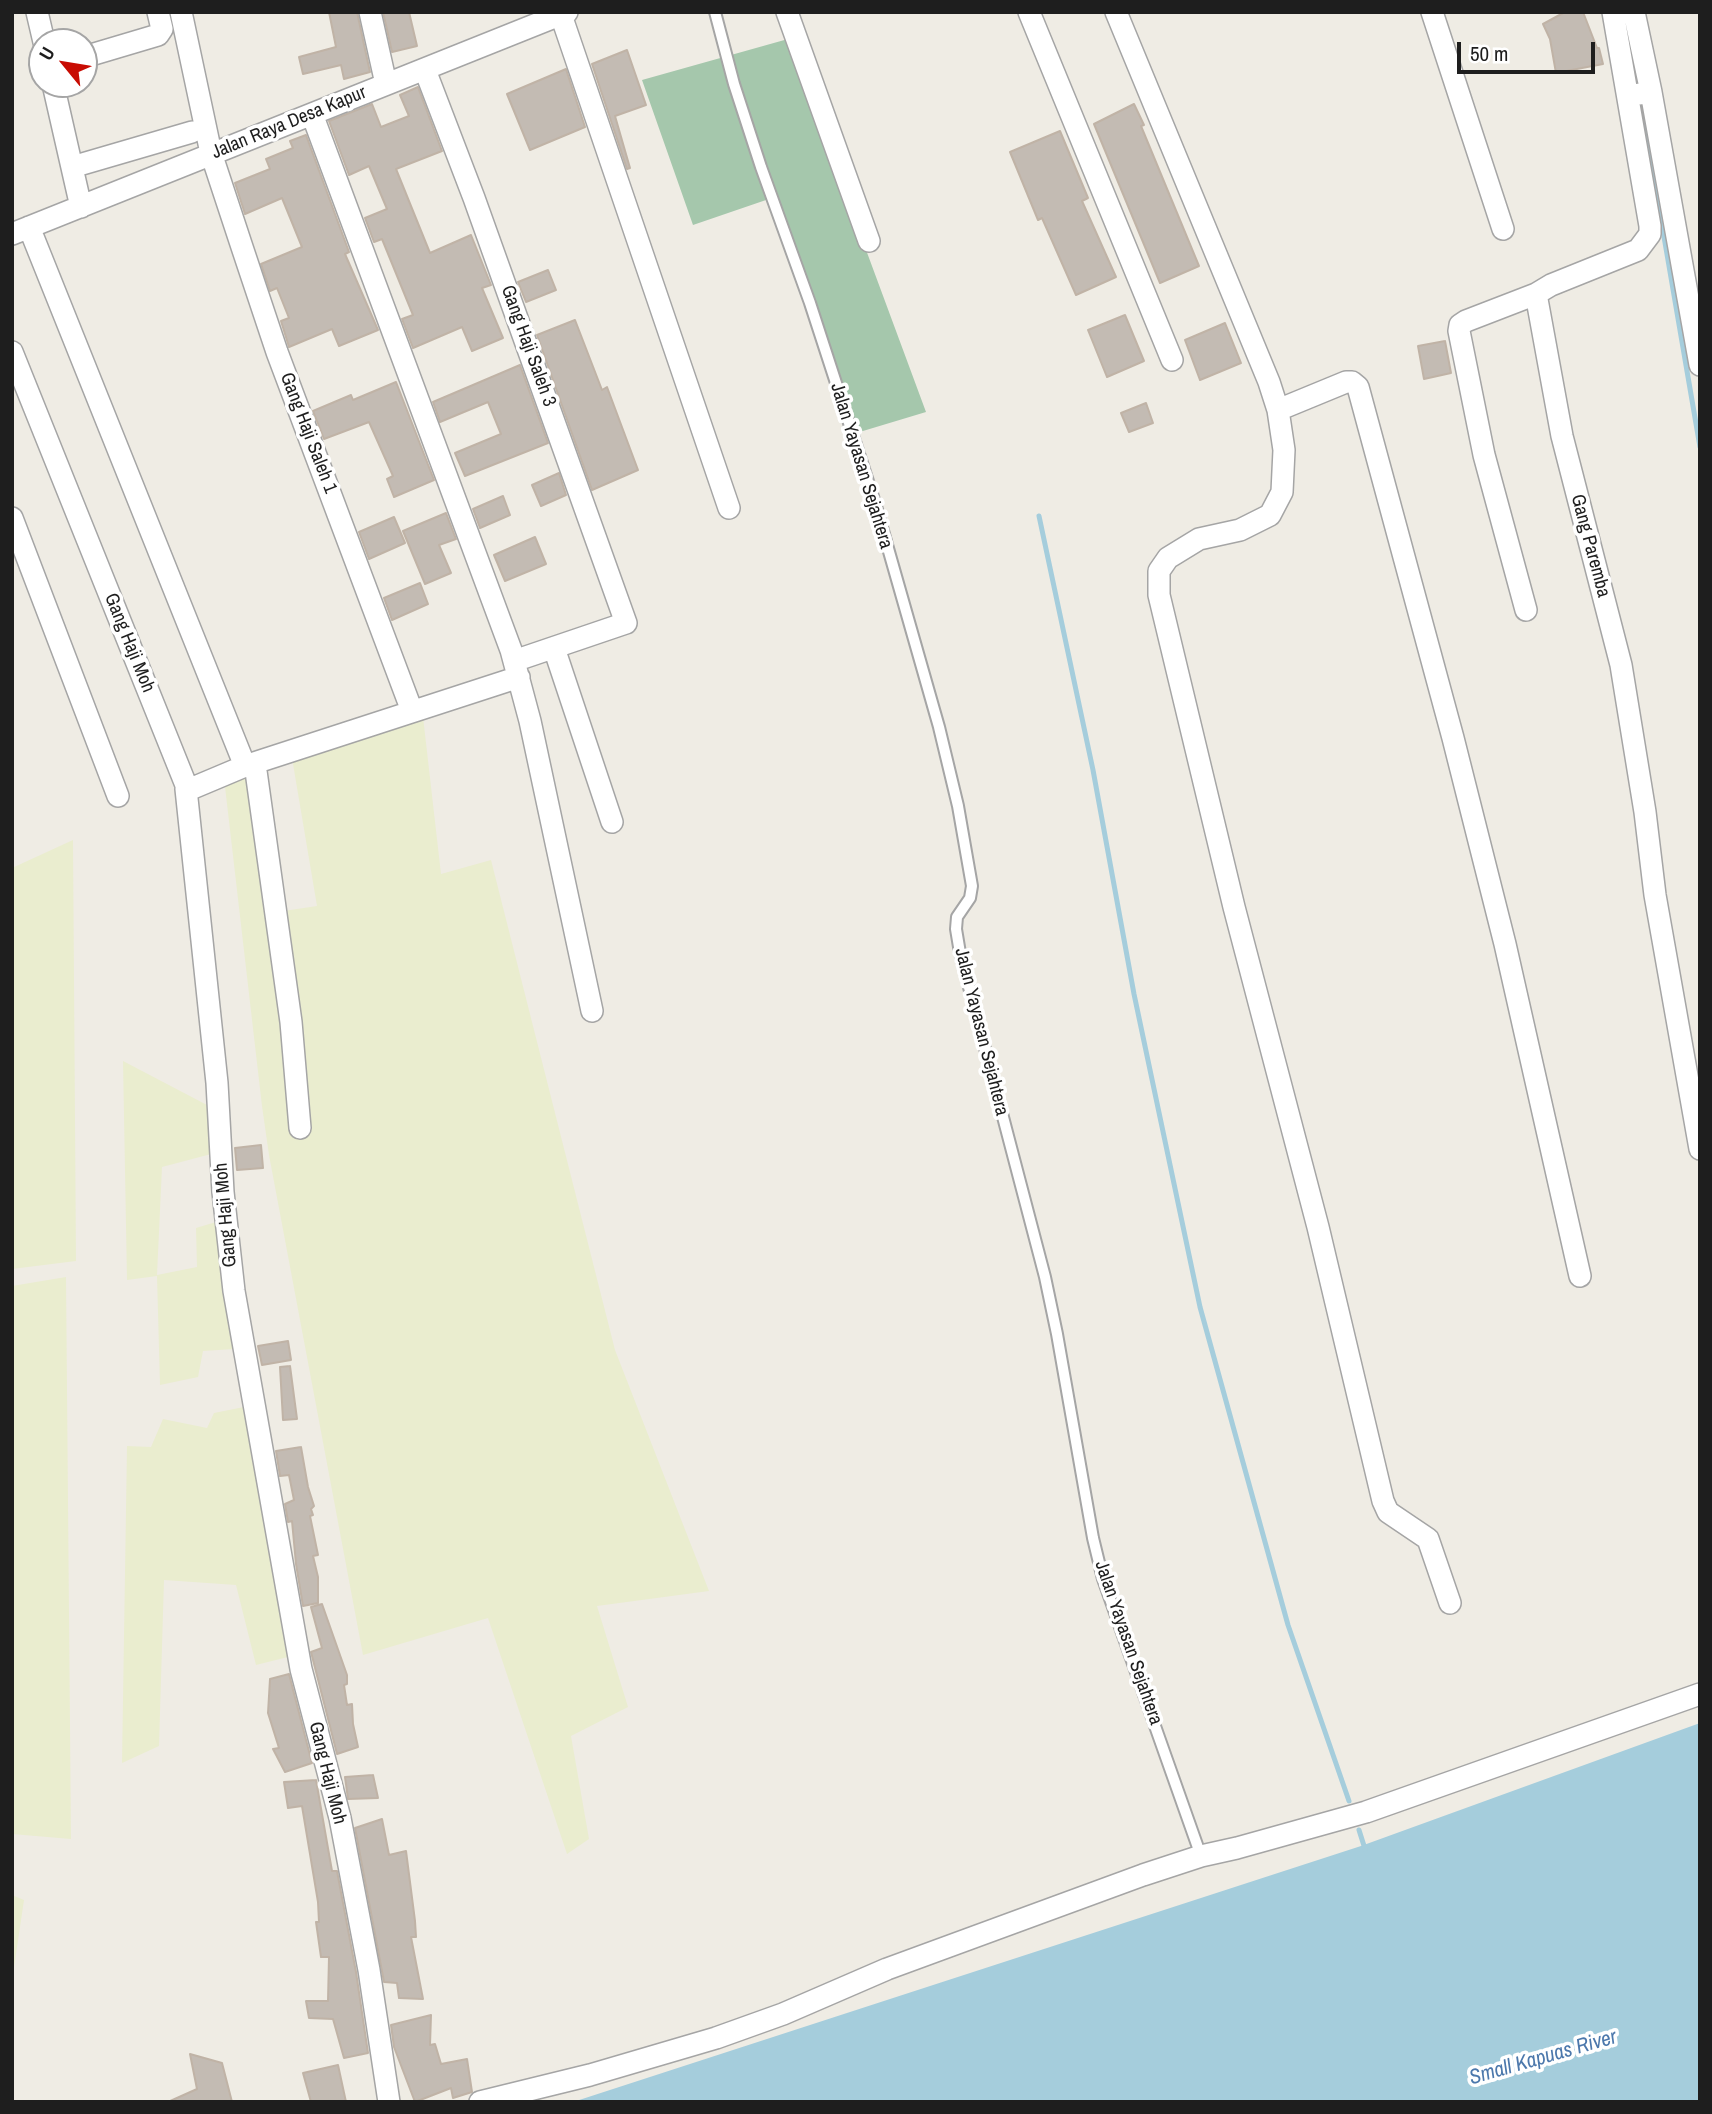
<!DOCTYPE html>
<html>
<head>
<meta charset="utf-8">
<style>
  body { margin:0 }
  #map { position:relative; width:1712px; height:2114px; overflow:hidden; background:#efece4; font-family:"Archivo Narrow",sans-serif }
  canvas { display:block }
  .frame { position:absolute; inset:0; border:14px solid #1e1e1e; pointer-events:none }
  .north { position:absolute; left:28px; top:28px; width:70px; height:70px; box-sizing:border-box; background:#fff; border:2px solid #a5a5a5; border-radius:50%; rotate:300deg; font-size:19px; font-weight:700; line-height:28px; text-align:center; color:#1e1e1e }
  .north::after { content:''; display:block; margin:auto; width:24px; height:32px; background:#c80c03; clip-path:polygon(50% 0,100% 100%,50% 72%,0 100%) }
  .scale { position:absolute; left:1457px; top:42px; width:138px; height:32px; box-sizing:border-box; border:4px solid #1e1e1e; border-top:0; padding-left:9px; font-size:21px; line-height:24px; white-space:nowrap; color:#1e1e1e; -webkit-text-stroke:5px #fff; paint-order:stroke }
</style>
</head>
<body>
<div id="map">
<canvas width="1712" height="2114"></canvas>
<div class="frame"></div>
<div class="north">U</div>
<div class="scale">50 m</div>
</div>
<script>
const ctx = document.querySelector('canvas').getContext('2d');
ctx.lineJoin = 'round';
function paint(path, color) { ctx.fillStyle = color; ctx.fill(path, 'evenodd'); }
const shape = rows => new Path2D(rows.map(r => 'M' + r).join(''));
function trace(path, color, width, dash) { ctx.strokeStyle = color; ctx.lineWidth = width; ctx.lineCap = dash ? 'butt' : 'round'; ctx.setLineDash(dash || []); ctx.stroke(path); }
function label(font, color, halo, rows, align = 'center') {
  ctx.font = font + ' "Archivo Narrow",sans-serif'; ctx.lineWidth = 7; ctx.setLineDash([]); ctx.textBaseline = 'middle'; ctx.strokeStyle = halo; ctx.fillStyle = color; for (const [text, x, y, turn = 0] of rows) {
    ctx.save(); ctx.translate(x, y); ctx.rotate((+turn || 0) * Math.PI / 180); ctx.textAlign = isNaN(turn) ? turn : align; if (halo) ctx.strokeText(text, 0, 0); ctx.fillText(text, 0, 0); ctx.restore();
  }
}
const farmland = shape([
  [422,708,441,874,491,860,615,1350,709,1591,597,1606,628,1707,571,1736,589,1839,567,1854,488,1618,363,1655,269,1155,262,1106,224,778,255,771,277,912,317,906,292,758],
  [73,840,76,1261,12,1269,12,868],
  [123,1061,207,1105,215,1153,162,1167,157,1275,197,1267,196,1228,216,1222,234,1349,203,1351,198,1377,160,1385,157,1276,127,1280],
  [66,1277,71,1839,12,1834,12,1286],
  [244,1407,288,1657,256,1665,236,1585,164,1580,159,1746,122,1763,127,1446,151,1447,163,1419,207,1428,214,1413],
  [12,1895,24,1900,12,1981]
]);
const cemetery = shape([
  [788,39,926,412,853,434,766,200,693,225,642,80]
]);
const water = shape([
  [1700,1723,1700,2102,573,2102,1361,1846]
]);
const stream = shape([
  [1642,108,1700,447],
  [1039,516,1093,770,1134,994,1200,1307,1288,1625,1349,1801],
  [1359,1830,1365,1849]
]);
const building = shape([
  [329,12,357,12,370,72,344,79,341,65,303,74,299,57,336,47,329,12],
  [383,12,409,12,417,46,392,52,383,12],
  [1565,12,1583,12,1597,48,1599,48,1603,64,1556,73,1550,39,1543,24,1565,12],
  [627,50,646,105,615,116,630,168,627,169,592,64,627,50],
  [566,69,585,127,530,150,507,94,566,69],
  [418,87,442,151,396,169,430,253,471,235,491,285,482,288,503,338,472,351,462,327,413,348,402,319,413,315,382,239,374,242,365,218,387,209,369,166,349,175,329,121,372,104,381,127,409,116,400,95,418,87],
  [1134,104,1144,125,1141,126,1199,266,1160,283,1094,124,1134,104],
  [1060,131,1088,198,1082,201,1116,277,1076,295,1042,218,1038,220,1010,152,1060,131],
  [306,135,349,252,345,254,378,330,339,346,332,329,289,347,281,321,289,318,277,288,270,291,261,264,302,247,282,198,245,214,235,183,270,169,266,159,293,148,290,141,306,135],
  [548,270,556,290,526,302,518,282,548,270],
  [1125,315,1144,361,1107,377,1088,330,1125,315],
  [575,320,602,390,607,387,638,470,592,490,537,335,575,320],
  [1225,323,1241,363,1200,380,1185,340,1225,323],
  [1445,341,1451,373,1424,379,1418,346,1445,341],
  [520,365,548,443,465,476,455,453,501,434,488,402,440,422,433,402,520,365],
  [396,382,434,480,394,497,387,479,393,476,369,422,324,439,313,411,351,395,353,400,396,382],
  [1146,403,1153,423,1129,432,1121,413,1146,403],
  [559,473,566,495,541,506,532,485,559,473],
  [503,496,510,515,480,528,473,509,503,496],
  [446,513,456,539,439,545,451,573,425,584,403,531,446,513],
  [394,517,405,543,369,559,359,532,394,517],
  [535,537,546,564,505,581,494,555,535,537],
  [420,583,428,604,392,620,384,598,420,583],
  [261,1145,263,1168,237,1170,235,1148,261,1145],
  [288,1341,291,1360,262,1365,258,1346,288,1341],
  [290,1366,297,1419,283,1420,280,1367,290,1366],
  [301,1447,308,1487,314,1506,311,1509,313,1515,310,1516,318,1555,313,1556,318,1577,318,1603,303,1606,296,1564,292,1521,288,1522,285,1504,294,1500,289,1475,280,1476,276,1451,301,1447],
  [322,1604,347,1675,347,1684,344,1685,347,1705,352,1704,353,1724,358,1747,337,1754,311,1652,322,1648,311,1607,322,1604],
  [289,1674,312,1763,285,1772,273,1749,279,1748,268,1713,270,1679,289,1674],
  [373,1775,378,1798,348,1799,345,1777,373,1775],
  [316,1780,332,1871,337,1871,356,1972,368,2053,344,2058,333,2019,309,2018,306,2001,328,2001,329,1957,321,1957,316,1922,319,1922,318,1902,302,1806,288,1808,284,1782,316,1780],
  [382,1819,389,1855,406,1851,415,1921,416,1937,411,1937,423,1999,399,1998,397,1983,384,1982,355,1828,382,1819],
  [431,2015,430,2045,435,2044,441,2064,467,2059,472,2092,453,2098,451,2088,415,2102,394,2047,391,2025,431,2015],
  [190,2054,222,2063,232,2102,168,2102,197,2089,190,2054],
  [338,2065,346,2102,311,2102,303,2073,338,2065]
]);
const lane = shape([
  [715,12,734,84,761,167,810,303,876,506,939,727,958,806,972,886,970,898,957,917,956,929,960,953,1045,1277,1057,1334,1093,1538,1103,1579,1201,1856]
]);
const street = shape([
  [37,12,44,42],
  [181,12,211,153,241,244,277,352,412,711],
  [370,12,386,84],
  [787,12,869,241],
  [1029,12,1172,360],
  [1116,12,1269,382,1278,410,1284,450,1282,492,1270,515,1240,530,1199,539,1168,558,1159,571,1159,595,1234,907,1318,1227,1383,1501,1388,1512,1428,1539,1450,1603],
  [1432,12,1503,229],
  [1613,12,1650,226,1650,234,1638,250,1551,285,1536,294,1562,436,1621,665,1645,812,1655,895,1700,1149],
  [1634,12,1651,92],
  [561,15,729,508],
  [84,57,158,35,162,29,158,12],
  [425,70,474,198,626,623,514,661],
  [53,84,81,207],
  [1628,96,1651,92,1700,365],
  [312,114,511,650,530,721,592,1011],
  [72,167,192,132],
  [29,227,245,766],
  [12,234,567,12],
  [12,352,188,790,186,789,217,1083,223,1192,234,1291,301,1669,340,1818,369,1970,389,2102],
  [1278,410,1346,382,1352,382,1358,387,1453,738,1505,944,1580,1276],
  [12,518,118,796],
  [1526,610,1484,455,1459,331,1460,325,1466,321,1536,294],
  [554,648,612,822],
  [255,764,291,1022,300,1128],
  [188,790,245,766,519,677],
  [480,2102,590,2075,716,2038,783,2014,887,1969,1143,1875,1201,1856,1237,1848,1366,1812,1700,1694]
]);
const streetNames = [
  ["Jalan Raya Desa Kapur",289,123,-22],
  ["Gang Haji Saleh 3",528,346,70],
  ["Gang Haji Saleh 1",308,433,69],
  ["Jalan Yayasan Sejahtera",861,466,73],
  ["Gang Paremba",1590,546,75],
  ["Gang Haji Moh",129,643,68],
  ["Jalan Yayasan Sejahtera",981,1032,76],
  ["Gang Haji Moh",226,1215,-95],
  ["Jalan Yayasan Sejahtera",1128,1643,71],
  ["Gang Haji Moh",327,1773,76]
];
const waterNames = [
  ["Small Kapuas River",1543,2058,-16]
];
paint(farmland, '#eaedcf');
paint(cemetery, '#a5c7ac');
paint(water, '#a5cddc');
trace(stream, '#a5cddc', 5);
paint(building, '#c3bbb3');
trace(building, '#c0b3a6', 2);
trace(lane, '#a5a5a5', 14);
trace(street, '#a5a5a5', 24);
trace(lane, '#fff', 10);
trace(street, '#fff', 21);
label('19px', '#1e1e1e', '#fff', streetNames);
label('italic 21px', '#4c78ac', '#fff', waterNames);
</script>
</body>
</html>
